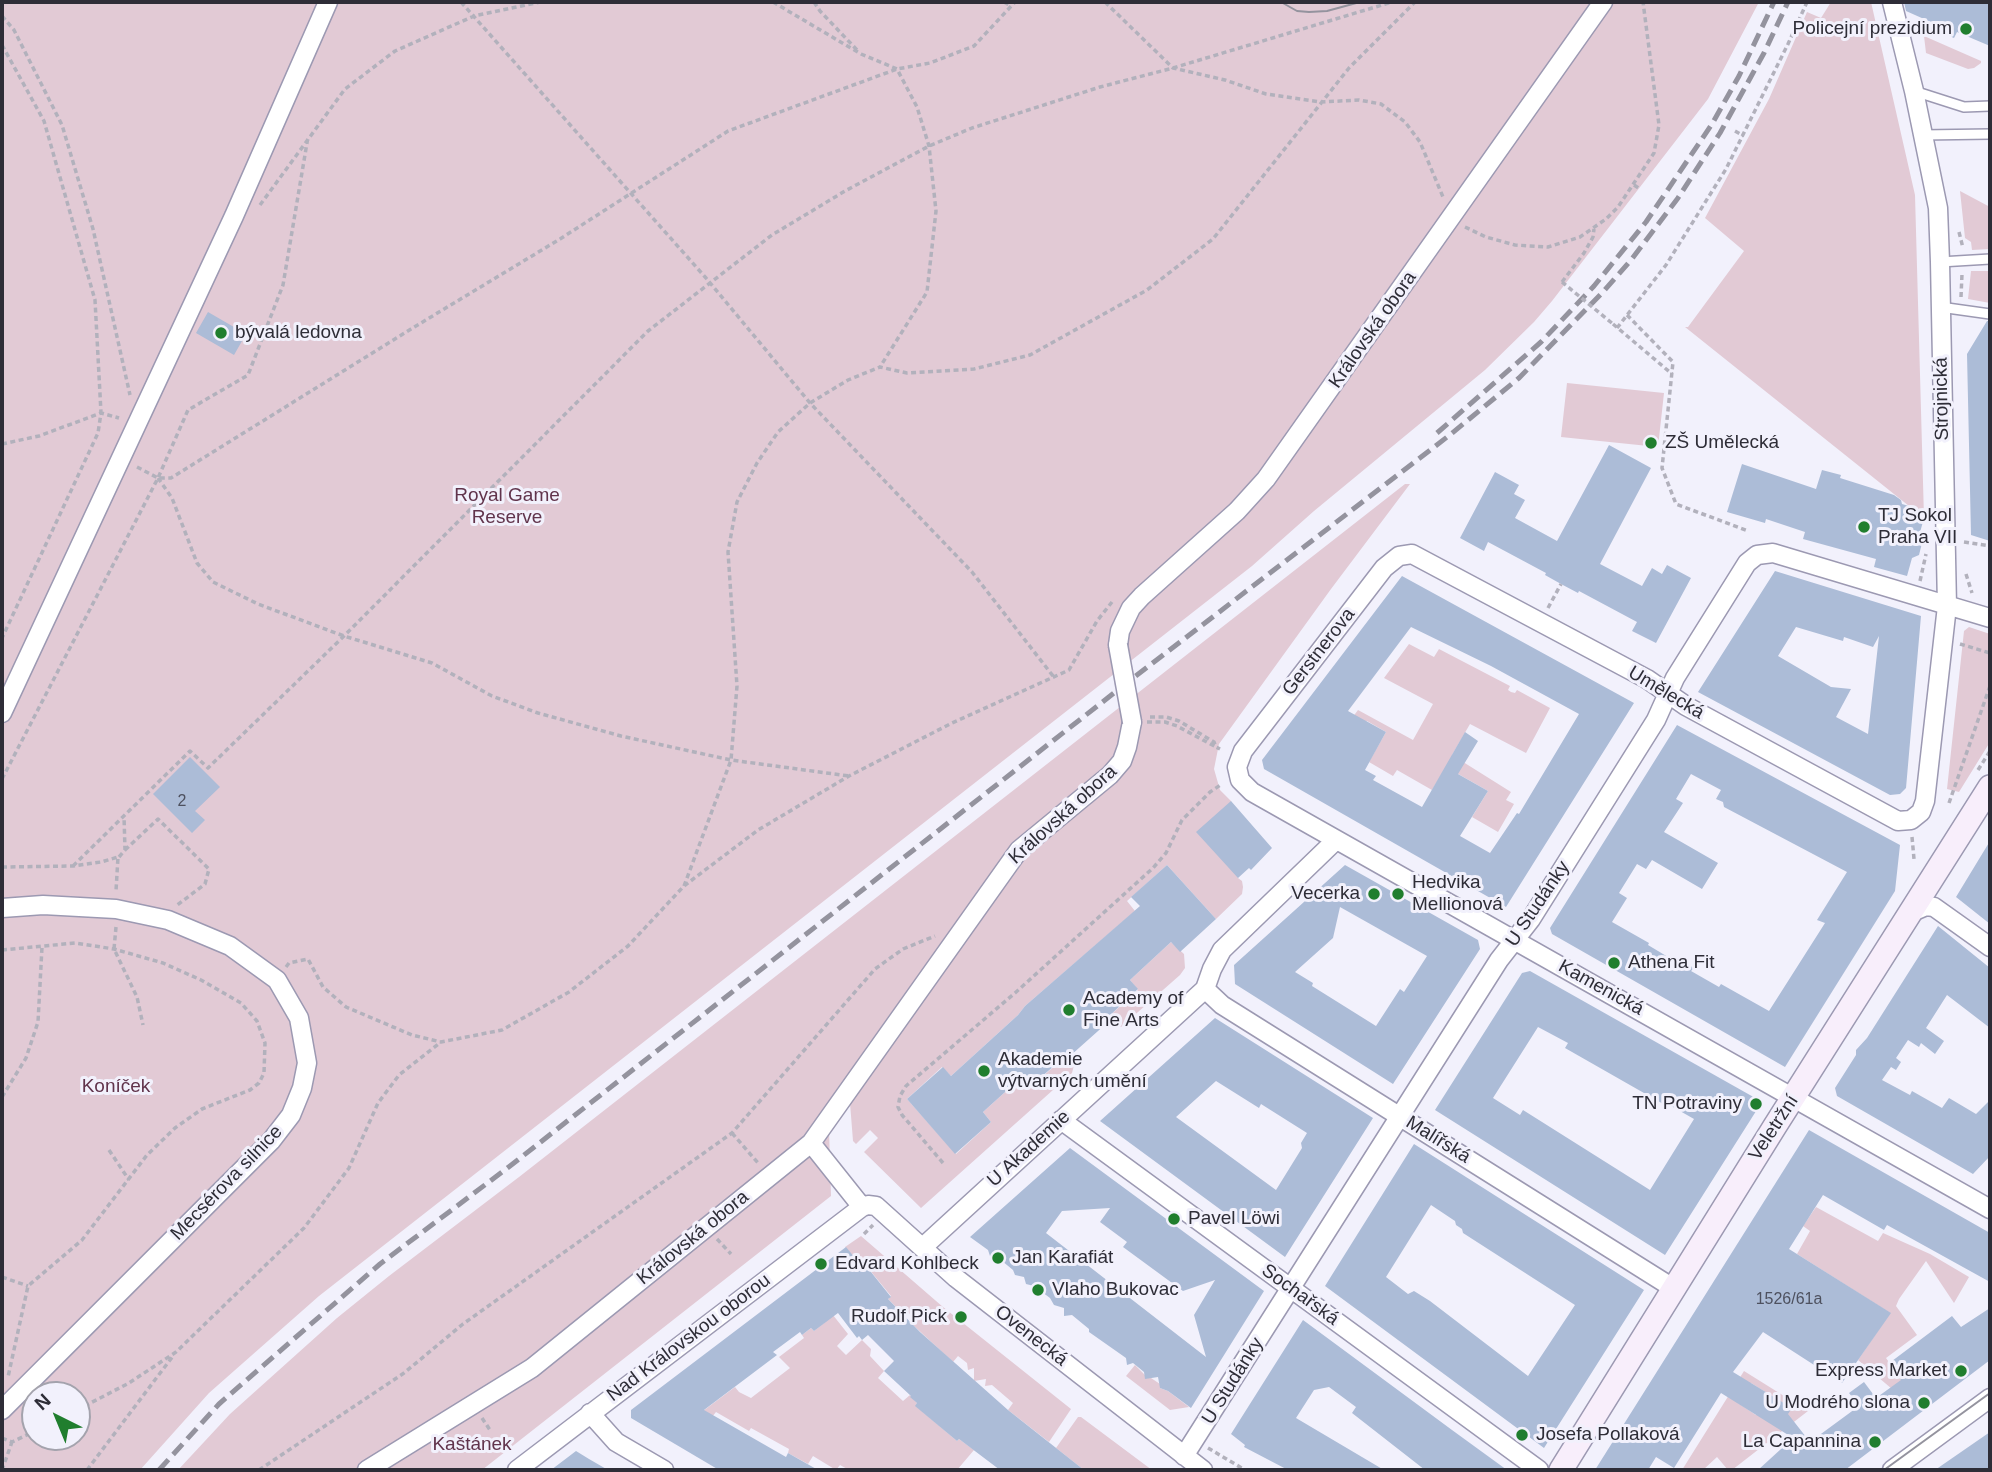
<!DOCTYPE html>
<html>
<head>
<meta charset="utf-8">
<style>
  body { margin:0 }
  #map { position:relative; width:1992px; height:1472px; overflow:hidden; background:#f2f1fc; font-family:Arial,sans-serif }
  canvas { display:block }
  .frame { position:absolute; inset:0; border:4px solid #2e2d37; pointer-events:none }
  .north { position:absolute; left:21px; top:1381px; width:70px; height:70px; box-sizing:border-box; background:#f2f1fc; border:2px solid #a4a3ad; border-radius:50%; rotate:317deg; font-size:19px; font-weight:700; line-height:28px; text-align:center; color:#2e2d37 }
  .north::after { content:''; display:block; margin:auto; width:24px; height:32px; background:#207e2e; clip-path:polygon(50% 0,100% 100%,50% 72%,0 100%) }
</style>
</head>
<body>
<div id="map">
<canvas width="1992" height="1472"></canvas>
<div class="frame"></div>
<div class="north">N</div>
</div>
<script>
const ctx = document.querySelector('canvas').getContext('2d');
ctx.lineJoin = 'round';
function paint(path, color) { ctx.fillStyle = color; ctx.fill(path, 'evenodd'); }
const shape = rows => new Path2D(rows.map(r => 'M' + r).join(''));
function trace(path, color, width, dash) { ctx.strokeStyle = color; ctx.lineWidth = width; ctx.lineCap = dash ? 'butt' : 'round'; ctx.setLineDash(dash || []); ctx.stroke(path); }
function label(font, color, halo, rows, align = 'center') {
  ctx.font = font + ' Arial,sans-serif'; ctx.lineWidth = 6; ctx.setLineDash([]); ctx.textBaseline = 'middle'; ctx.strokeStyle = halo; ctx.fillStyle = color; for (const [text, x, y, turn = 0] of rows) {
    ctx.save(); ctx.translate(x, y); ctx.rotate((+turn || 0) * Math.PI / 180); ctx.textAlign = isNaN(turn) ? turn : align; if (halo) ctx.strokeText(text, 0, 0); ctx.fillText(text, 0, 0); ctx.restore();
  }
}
const green = shape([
  [2,2,1759,2,1708,99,1552,301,1534,322,1485,370,1314,511,1252,566,319,1296,209,1393,140,1470,2,1470],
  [35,1395,77,1395,77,1437,35,1437],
  [1831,2,1871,2,1915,195,1924,518,1685,327,1688,327,1744,251,1705,218,1769,99,1807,12,1821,18],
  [1924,36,1981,61,1981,63,1974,68,1968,69,1926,53],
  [1960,191,1990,207,1990,249,1972,250,1971,242,1965,238],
  [1971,271,1990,271,1990,303,1968,299],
  [1567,383,1664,393,1658,447,1561,437],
  [1405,484,1410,484,1331,589,1219,744,1214,769,1220,790,1231,801,1238,878,1242,881,1243,887,1242,894,1216,919,1167,865,1127,901,1135,911,1025,1006,1018,1015,951,1076,942,1067,907,1099,956,1154,991,1122,983,1112,1025,1074,1034,1084,1068,1054,1075,1061,1072,1073,921,1208,864,1152,878,1138,870,1130,856,1144,853,1141,850,1103,829,1130,831,1196,482,1470,178,1470,230,1414,337,1318,389,1276,519,1177],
  [1969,627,1990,634,1990,742,1959,792,1947,789,1964,631],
  [1409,644,1434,657,1439,649,1510,686,1508,690,1511,692,1515,693,1517,690,1550,708,1526,753,1470,724,1452,755,1511,792,1506,800,1514,804,1498,832,1472,817,1488,791,1446,767,1432,790,1397,770,1393,776,1369,762,1386,732,1367,721,1334,742,1358,710,1413,740,1433,704,1384,678],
  [1171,942,1184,954,1185,968,1180,975,1121,1027,1110,1027,1105,1020,1138,990,1130,980],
  [1816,1207,1878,1241,1883,1233,1930,1254,1969,1277,1954,1303,1926,1261,1899,1299,1896,1306,1917,1335,1886,1358,1902,1381,1892,1389,1858,1360,1890,1313,1797,1254,1810,1231,1803,1226],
  [861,1236,943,1307,1071,1409,1049,1442,1008,1410,1013,1403,992,1385,985,1386,986,1379,974,1381,974,1368,968,1370,967,1363,958,1356,953,1362,913,1325,916,1321,907,1311,902,1314,896,1307,888,1299,891,1296,859,1257,856,1259,845,1247],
  [829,1310,848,1334,837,1346,846,1355,862,1340,871,1349,870,1356,884,1371,878,1378,903,1401,910,1395,917,1403,916,1406,957,1441,959,1439,974,1450,957,1470,849,1470,840,1465,836,1470,813,1456,808,1464,788,1453,789,1449,751,1428,749,1431,716,1412,712,1417,699,1414,735,1387,739,1392,751,1398,790,1368,779,1357,804,1338,802,1335,811,1328,814,1331,824,1323],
  [1135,1365,1148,1378,1151,1378,1160,1384,1160,1388,1168,1391,1189,1407,1170,1410,1126,1376],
  [1744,1371,1808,1411,1732,1470,1728,1470,1717,1457,1703,1470,1682,1470],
  [1751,1383,1791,1408,1756,1415,1738,1403],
  [1078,1417,1081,1417,1152,1470,1084,1470,1056,1448]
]);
const building = shape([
  [1904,2,1990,2,1990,46,1957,32,1954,38,1940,32,1942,27,1906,11],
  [208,312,246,334,234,355,196,333],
  [1987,321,1990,321,1990,541,1971,535,1967,354],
  [1609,445,1651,468,1600,564,1642,586,1652,568,1662,574,1667,565,1691,578,1656,643,1632,631,1637,622,1579,591,1578,593,1561,584,1545,575,1546,573,1488,542,1484,551,1460,538,1495,472,1519,485,1514,494,1525,500,1515,518,1557,541],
  [1742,464,1816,489,1822,470,1841,475,1840,478,1894,495,1901,500,1902,504,1912,507,1910,514,1924,518,1919,536,1921,536,1919,541,1922,543,1919,555,1912,558,1907,576,1874,567,1876,559,1803,539,1805,532,1766,519,1765,523,1727,512],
  [1775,571,1921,616,1906,788,1900,794,1890,795,1698,692],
  [1796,627,1843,641,1844,637,1873,647,1879,636,1868,734,1836,717,1851,689,1831,687,1778,656],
  [1402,576,1634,703,1506,907,1264,769,1262,760],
  [1411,627,1491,666,1579,714,1519,814,1517,813,1490,853,1460,836,1488,791,1458,774,1478,741,1465,732,1422,807,1373,780,1376,776,1365,770,1386,732,1348,711],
  [1677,725,1900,845,1895,891,1785,1067,1552,934,1550,928],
  [1691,774,1721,790,1716,799,1723,802,1724,807,1847,872,1817,920,1825,923,1769,1011,1721,984,1719,987,1691,971,1694,968,1679,960,1678,963,1648,945,1649,943,1612,922,1627,898,1619,893,1637,864,1646,869,1652,860,1702,889,1718,863,1664,832,1683,803,1676,799],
  [190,757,220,787,195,811,205,820,192,833,153,794],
  [1231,801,1272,848,1251,870,1249,868,1238,878,1196,832],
  [1990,841,1990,924,1956,897],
  [1167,865,1216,919,1180,952,1171,942,1130,980,1138,989,1105,1020,1107,1023,1070,1056,1068,1054,1033,1084,1025,1074,983,1112,991,1122,955,1154,907,1099,943,1067,951,1076,1018,1015,1025,1006,1140,906,1131,897],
  [1345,865,1478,940,1480,949,1393,1084,1235,984,1234,965],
  [1340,907,1427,956,1404,992,1400,989,1376,1026,1312,986,1313,983,1295,972,1333,938],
  [1938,926,1990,968,1990,1028,1947,995,1926,1028,1944,1041,1935,1054,1921,1043,1919,1047,1908,1040,1896,1058,1901,1062,1896,1070,1891,1067,1882,1080,1910,1095,1912,1091,1942,1108,1949,1098,1976,1114,1990,1100,1990,1156,1973,1174,1837,1096,1835,1088,1856,1055,1856,1050,1867,1038],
  [1530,971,1757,1099,1758,1108,1665,1255,1435,1110,1522,973],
  [1538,1027,1568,1043,1565,1048,1665,1105,1666,1103,1694,1119,1650,1190,1523,1110,1520,1115,1493,1098],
  [1215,1018,1373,1118,1285,1257,1100,1121],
  [1216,1081,1259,1108,1261,1104,1307,1133,1301,1143,1302,1148,1276,1190,1176,1117],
  [1809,1130,1990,1233,1990,1282,1887,1225,1884,1230,1823,1195,1789,1249,1891,1313,1842,1383,1763,1332,1733,1372,1792,1408,1788,1414,1810,1442,1859,1406,1849,1393,1864,1382,1876,1398,1901,1380,1888,1364,1952,1316,1961,1327,1990,1308,1990,1360,1845,1470,1758,1470,1793,1438,1721,1393,1674,1468,1656,1457,1648,1470,1595,1470],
  [1414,1144,1644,1290,1544,1448,1325,1286],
  [1431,1205,1455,1221,1456,1225,1462,1229,1463,1233,1575,1305,1528,1376,1430,1301,1414,1291,1408,1294,1386,1277],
  [1070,1148,1264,1291,1191,1408,1168,1391,1160,1388,1158,1377,1145,1379,1144,1372,1133,1363,1127,1365,1126,1358,1089,1332,1089,1329,1072,1315,1064,1316,1064,1308,1054,1305,1050,1298,1034,1286,1026,1284,1024,1277,1015,1275,1013,1270,996,1256,990,1256,988,1250,970,1237],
  [1110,1208,1100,1222,1127,1242,1123,1247,1183,1291,1215,1280,1194,1315,1206,1357,1046,1233,1062,1211],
  [846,1247,856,1259,859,1257,891,1297,888,1299,920,1332,1008,1410,1084,1470,1000,1470,959,1439,957,1441,915,1406,917,1403,910,1397,911,1396,884,1371,894,1361,868,1335,862,1340,859,1336,857,1338,838,1313,814,1331,811,1328,802,1335,800,1332,773,1352,777,1355,704,1410,786,1457,788,1453,818,1470,719,1470,631,1418,631,1410],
  [1303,1320,1452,1430,1507,1470,1425,1470,1352,1413,1356,1407,1329,1387,1314,1390,1296,1418,1384,1470,1288,1470,1244,1447,1245,1445,1231,1434],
  [1990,1432,1990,1470,1935,1470],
  [576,1451,589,1459,608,1470,551,1470]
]);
const path = shape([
  [461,2,706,278,810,403,972,572,1053,676],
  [773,2,861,54,897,69,917,107,929,146,936,211,927,292,880,367],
  [814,2,820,11,857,50],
  [1004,2,1011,6],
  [1105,2,1173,68,1225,80,1266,94,1321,102,1359,100,1381,104,1405,122,1420,142,1443,197],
  [2,16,14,30,62,125,93,229,130,395],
  [2,45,44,121,95,300,101,413,98,433,2,638],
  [1735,131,1744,136],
  [1634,185,1640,189],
  [260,205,345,89,395,51,474,16,540,2],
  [1465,227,1486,237,1515,245,1548,247,1580,237,1606,219,1618,207,1654,153,1659,125,1643,2],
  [1959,232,1963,248],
  [1562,282,1584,253,1593,237,1594,229],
  [1961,297,1962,274],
  [1627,315,1673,362,1662,468,1676,504,1748,531],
  [1613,324,1672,374],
  [1617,328,1666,265,1726,169,1788,44,1807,2],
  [2,444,39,436,101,413,119,418],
  [137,467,158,478,171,478,411,329,560,239,728,131,897,69,930,63,974,46,1015,2],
  [158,478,172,498,197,563,213,582,258,604,344,636,432,663,492,696,538,713,621,736,731,760,849,776],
  [1964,542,1990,546],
  [1966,574,1972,593],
  [1920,581,1926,554],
  [1548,608,1561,584],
  [1960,644,1990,653],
  [1150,717,1166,717,1179,721,1214,742,1216,747,1220,749],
  [1147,722,1165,722,1177,726,1216,747],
  [1978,770,1990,751],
  [2,779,158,478,188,410,248,375,283,285,308,137],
  [1949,803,1990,686],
  [1912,837,1914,859],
  [125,850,158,819,209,869,205,884,176,906],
  [119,857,125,850,124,816],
  [73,866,190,751,208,768,344,636,648,331,772,235,845,191,929,146,972,128,1100,87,1173,68,1392,2],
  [2,867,73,866,101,862,118,857,116,891],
  [684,886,731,760,737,686,728,552,737,502,757,463,778,432,810,403,848,380,880,367,907,373,974,369,1030,355,1147,290,1213,239,1349,68,1415,2],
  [116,927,114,949,137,997,143,1025],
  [2,950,75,943,114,949,163,963,201,980,241,1003,257,1021,265,1043,264,1073,259,1083,250,1090,202,1109,175,1128,147,1155,82,1240,28,1286,8,1377],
  [286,967,289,963,308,959,323,987,346,1007,412,1035,441,1042,502,1030,569,992,628,946,684,886,758,830,849,776,952,723,1069,670,1097,621,1112,602],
  [2,1097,26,1058,38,1022,42,947],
  [732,1133,758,1163],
  [109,1150,129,1180],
  [943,1163,902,1115,898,1107,900,1096,906,1086,1015,993,1153,868,1166,853,1182,820,1210,792,1222,784],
  [864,1234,873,1225],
  [717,1239,731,1254],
  [2,1277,28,1286],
  [77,1410,129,1383,176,1352,304,1228,349,1168,378,1103,399,1075,441,1042],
  [482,1418,490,1430],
  [2,1438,12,1442,35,1431],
  [1208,1448,1245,1470],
  [2,1470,12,1442],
  [87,1470,173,1356],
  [259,1470,404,1373,463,1324,732,1133,875,969,903,949,935,936]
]);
const lane = shape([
  [1914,91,1964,107,1990,106],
  [1923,135,1990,134],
  [1940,262,1990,259],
  [1940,307,1990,314]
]);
const street = shape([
  [1892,2,1914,91,1938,208,1940,262,1947,606,1925,801,1921,812,1911,820,1898,821,1686,706,1647,679,1412,554,1399,556,1384,568,1243,751,1237,767,1240,780,1252,792,1990,1209],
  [1118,645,1120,631,1131,608,1142,596,1237,511,1266,479,1603,2],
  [2,713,234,216,328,2],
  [2,908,43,905,116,909,168,920,230,946,277,980,299,1018,307,1063,302,1088,291,1115,271,1141,2,1410],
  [1912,912,1926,906,1934,907,1990,947],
  [1205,989,1222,1005,1673,1288],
  [1061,1120,1539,1470],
  [811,1143,862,1207],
  [923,1247,1205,989,1212,969,1222,950,1336,840],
  [590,1413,616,1442,664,1470],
  [1184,1456,1499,960,1531,919,1656,720,1675,678,1747,563,1757,555,1773,553,1990,618],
  [367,1470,532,1368,811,1143,1019,850,1110,775,1122,761,1127,747,1132,722],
  [517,1470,862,1207,868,1205,876,1206,956,1278,1203,1470],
  [1892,1470,1990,1398]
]);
const secondary = shape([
  [1561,1470,1775,1126,1990,787]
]);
const tram = shape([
  [1281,2,1297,11,1309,12,1327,11,1360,2],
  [1884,1470,1990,1393]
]);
const rail = shape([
  [1437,433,1541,342,1594,286,1646,222,1712,124,1739,76,1774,2],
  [159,1470,219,1404,380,1264,510,1166,1128,682,1451,434,1519,378,1602,293,1631,260,1678,198,1720,133,1764,53,1788,2]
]);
const pathBridge = shape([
  [1562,282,1613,324]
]);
const streetBridge = shape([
  [1118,645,1132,722]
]);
const markers = [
  [1966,29,7,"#207e2e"],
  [221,333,7,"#207e2e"],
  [1651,443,7,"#207e2e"],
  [1864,527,7,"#207e2e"],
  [1374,894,7,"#207e2e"],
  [1398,894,7,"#207e2e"],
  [1614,963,7,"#207e2e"],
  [1069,1010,7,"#207e2e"],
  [984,1071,7,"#207e2e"],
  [1756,1104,7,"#207e2e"],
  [1174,1219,7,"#207e2e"],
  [998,1258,7,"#207e2e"],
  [821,1264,7,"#207e2e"],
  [1038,1290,7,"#207e2e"],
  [961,1317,7,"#207e2e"],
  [1961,1371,7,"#207e2e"],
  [1924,1403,7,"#207e2e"],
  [1522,1435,7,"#207e2e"],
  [1875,1442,7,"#207e2e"]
];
const numberNames = [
  ["2",182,802],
  ["1526/61a",1789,1300]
];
const poiNames = [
  ["Policejní prezidium",1952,29,"right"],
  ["bývalá ledovna",235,333],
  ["ZŠ Umělecká",1665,443],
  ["TJ Sokol",1878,516],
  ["Praha VII",1878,538],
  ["Hedvika",1412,883],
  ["Mellionová",1412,905],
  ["Vecerka",1360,894,"right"],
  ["Athena Fit",1628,963],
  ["Academy of",1083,999],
  ["Fine Arts",1083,1021],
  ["Akademie",998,1060],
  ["výtvarných umění",998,1082],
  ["TN Potraviny",1742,1104,"right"],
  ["Pavel Löwi",1188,1219],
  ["Jan Karafiát",1012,1258],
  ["Edvard Kohlbeck",835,1264],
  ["Vlaho Bukovac",1052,1290],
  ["Rudolf Pick",947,1317,"right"],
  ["Express Market",1947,1371,"right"],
  ["U Modrého slona",1910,1403,"right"],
  ["Josefa Pollaková",1536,1435],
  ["La Capannina",1861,1442,"right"]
];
const streetNames = [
  ["Královská obora",1373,330,-55],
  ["Strojnická",1942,399,-91],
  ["Gerstnerova",1319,652,-52],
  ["Umělecká",1666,693,31],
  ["Královská obora",1063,815,-42],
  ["U Studánky",1538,904,-56],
  ["Kamenická",1601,988,29],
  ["Veletržní",1774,1128,-57],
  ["Malířská",1438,1140,32],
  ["U Akademie",1029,1149,-42],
  ["Mecsérova silnice",227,1183,-46],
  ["Královská obora",693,1238,-39],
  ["Sochařská",1300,1295,36],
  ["Ovenecká",1031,1336,38],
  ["Nad Královskou oborou",689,1338,-37],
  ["U Studánky",1233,1381,-58]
];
const parkNames = [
  ["Royal Game",507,496],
  ["Reserve",507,518],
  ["Koníček",116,1087],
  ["Kaštánek",472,1445]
];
paint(green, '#e2cad5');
paint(building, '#acbcd7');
trace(lane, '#9c99b2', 12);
trace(street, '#9c99b2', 21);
trace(secondary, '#9c99b2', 26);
trace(path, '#b2b1bc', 3.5, [5, 3.5]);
trace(lane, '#fff', 9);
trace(street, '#fff', 18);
trace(secondary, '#f8eefb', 23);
trace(tram, '#94939e', 2);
trace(rail, '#94939e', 5, [14, 7]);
trace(streetBridge, '#9c99b2', 21, []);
trace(pathBridge, '#b2b1bc', 3.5, [5, 3.5]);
trace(streetBridge, '#fff', 18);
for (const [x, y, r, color] of markers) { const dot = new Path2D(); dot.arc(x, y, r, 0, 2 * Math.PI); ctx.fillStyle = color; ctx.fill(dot); trace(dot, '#f2f1fc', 2.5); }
label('16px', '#4e515f', null, numberNames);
label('19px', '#2e2d37', '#f2f1fc', poiNames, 'left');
label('19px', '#2e2d37', '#f2f1fc', streetNames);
label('19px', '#61344c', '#f2f1fc', parkNames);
</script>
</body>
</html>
